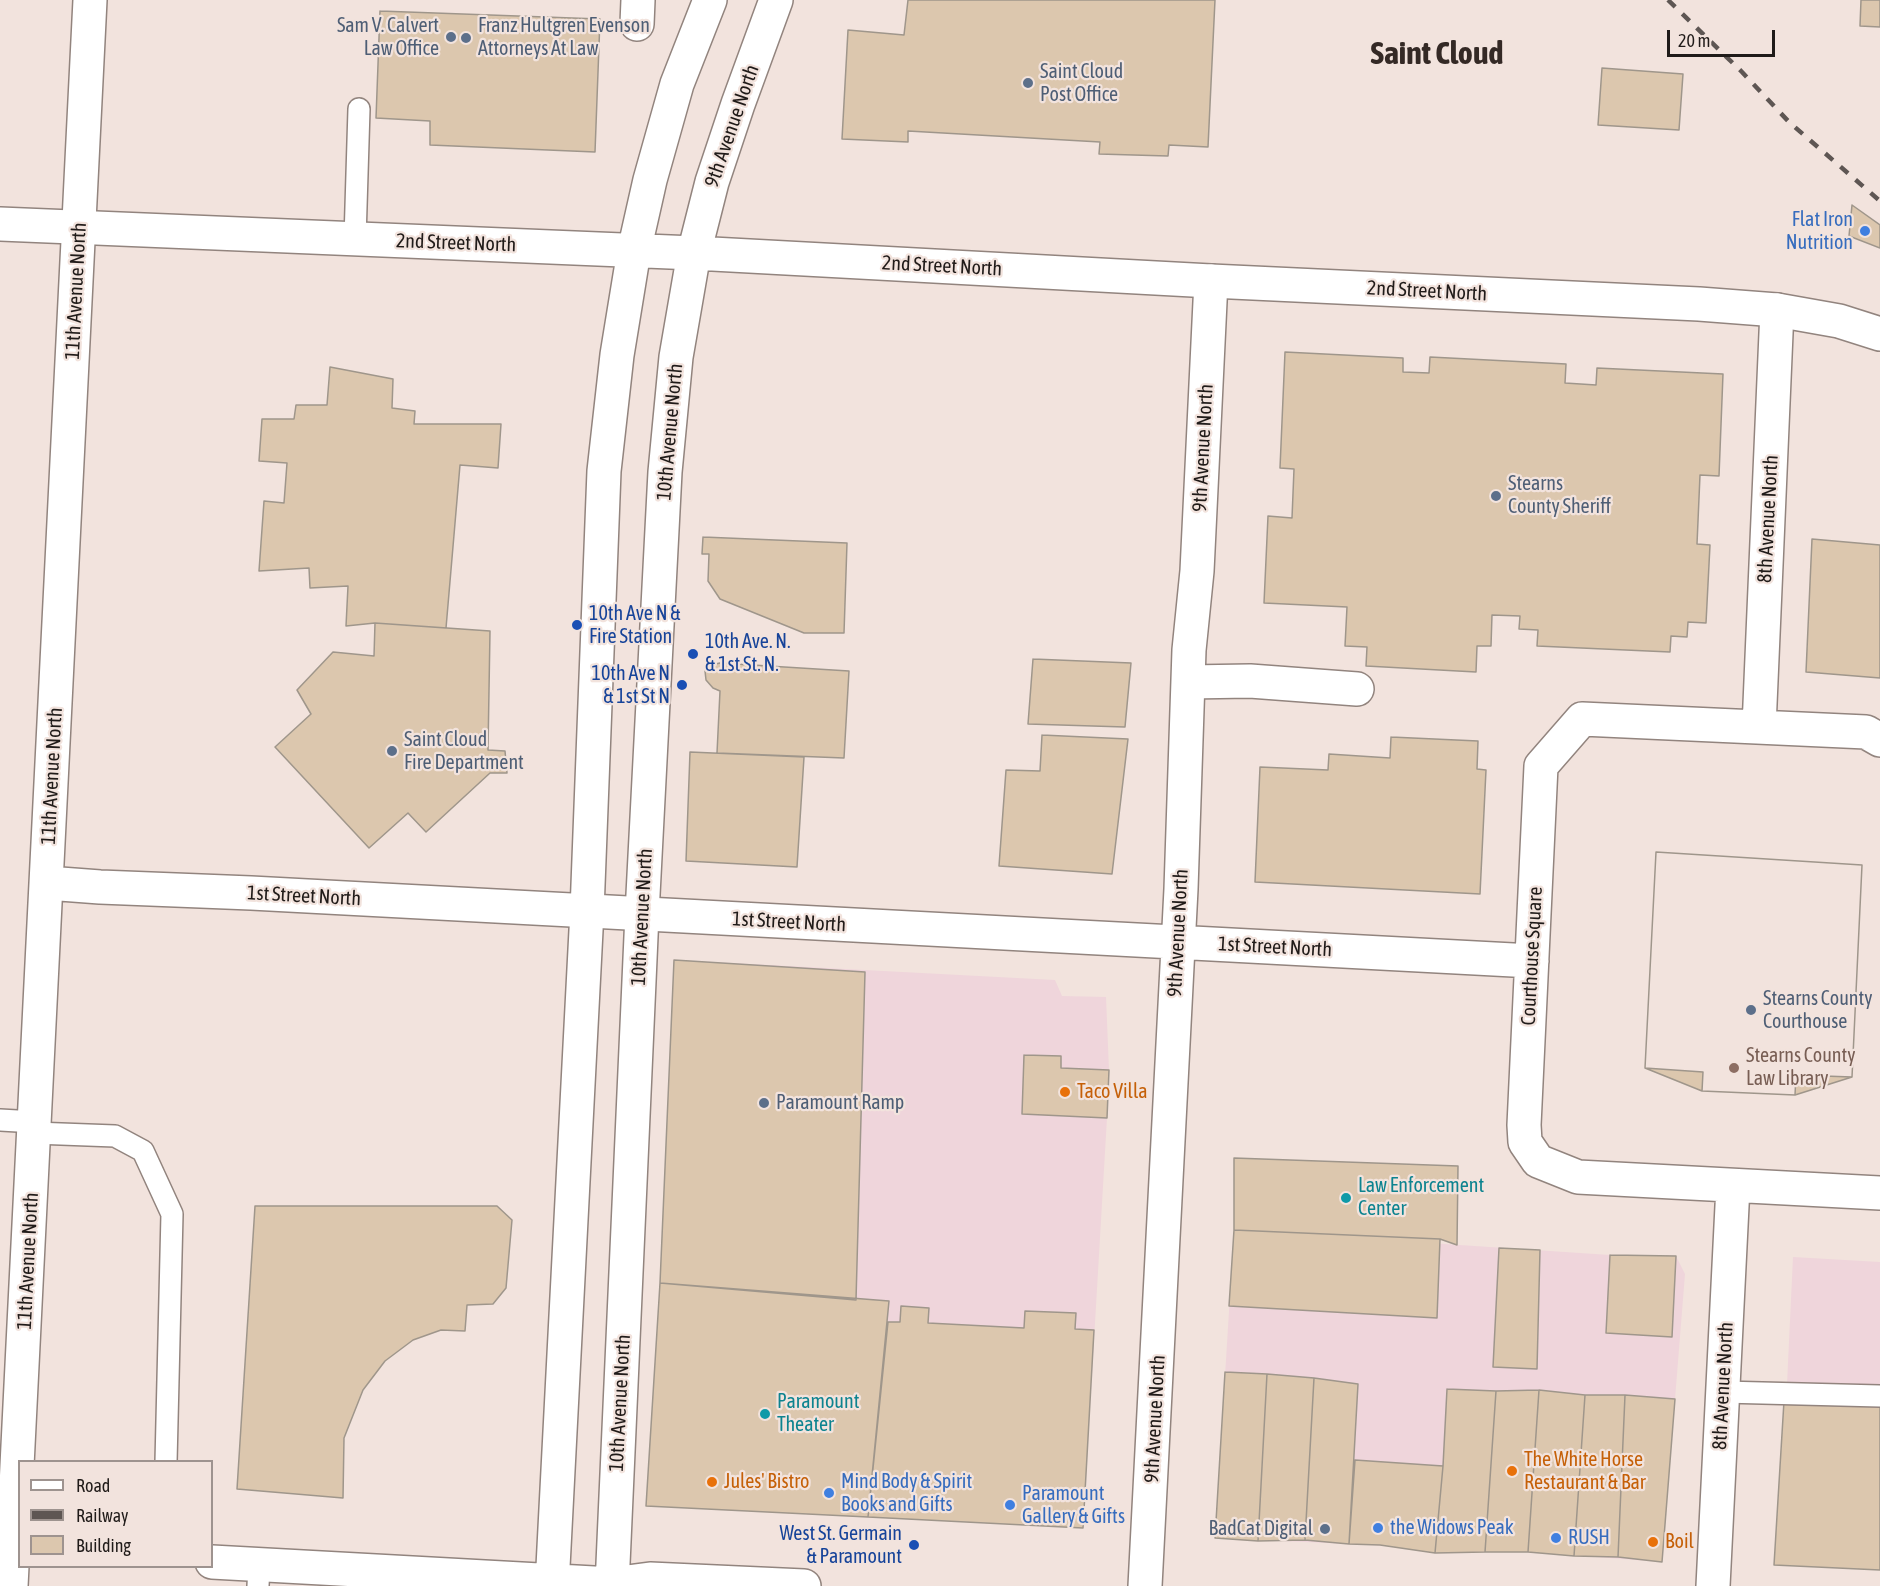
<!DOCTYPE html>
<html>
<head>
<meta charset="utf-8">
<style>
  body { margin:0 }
  #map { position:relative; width:1880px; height:1586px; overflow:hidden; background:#f2e3dd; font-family:"Asap Condensed",sans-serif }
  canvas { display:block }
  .legend { position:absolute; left:18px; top:1460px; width:195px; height:108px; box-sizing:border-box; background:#f2e3dd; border:2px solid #9e938f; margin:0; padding:8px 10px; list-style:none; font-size:18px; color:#201b19 }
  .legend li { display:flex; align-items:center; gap:12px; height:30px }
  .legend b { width:30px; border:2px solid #9e938f }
  .scale { position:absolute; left:1667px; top:30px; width:108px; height:27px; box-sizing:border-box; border:3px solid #201b19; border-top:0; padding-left:8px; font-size:18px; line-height:21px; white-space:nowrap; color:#201b19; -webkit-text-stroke:4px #f2e3dd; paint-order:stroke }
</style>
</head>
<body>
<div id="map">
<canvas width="1880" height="1586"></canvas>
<ul class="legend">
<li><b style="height:8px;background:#fff"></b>Road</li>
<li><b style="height:8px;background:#5e5653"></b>Railway</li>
<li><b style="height:16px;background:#dcc7ae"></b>Building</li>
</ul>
<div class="scale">20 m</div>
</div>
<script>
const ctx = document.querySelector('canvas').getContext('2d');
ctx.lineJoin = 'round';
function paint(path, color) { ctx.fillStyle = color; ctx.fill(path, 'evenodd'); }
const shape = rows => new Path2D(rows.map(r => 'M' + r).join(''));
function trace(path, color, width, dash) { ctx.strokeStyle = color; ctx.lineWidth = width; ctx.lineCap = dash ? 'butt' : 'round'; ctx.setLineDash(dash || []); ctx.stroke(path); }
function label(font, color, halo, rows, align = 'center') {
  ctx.font = font + ' "Asap Condensed",sans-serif'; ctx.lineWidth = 4.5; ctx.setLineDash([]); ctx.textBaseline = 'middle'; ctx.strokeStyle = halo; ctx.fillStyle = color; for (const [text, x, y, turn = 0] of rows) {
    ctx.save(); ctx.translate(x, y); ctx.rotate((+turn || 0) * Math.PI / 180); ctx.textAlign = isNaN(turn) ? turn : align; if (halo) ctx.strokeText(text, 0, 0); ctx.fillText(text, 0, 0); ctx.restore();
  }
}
const commercial = shape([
  [674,960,1055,980,1062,996,1106,997,1109,1070,1107,1118,1083,1528,646,1506,660,1283],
  [1234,1230,1610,1255,1676,1256,1685,1274,1662,1562,1528,1552,1215,1538],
  [1793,1257,1880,1262,1880,1570,1787,1384]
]);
const building = shape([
  [908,0,1215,0,1208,147,1169,145,1168,156,1099,154,1100,142,908,131,908,142,842,139,848,30,904,35,908,0],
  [1861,0,1880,0,1880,27,1860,26,1861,0],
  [380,11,600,19,595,152,430,145,430,121,376,118,380,11],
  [1602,68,1683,74,1679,130,1598,125,1602,68],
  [1852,205,1880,225,1880,248,1849,236,1852,205],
  [1285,352,1403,358,1403,372,1429,373,1430,357,1566,364,1565,383,1596,385,1597,368,1723,374,1719,476,1700,475,1697,544,1710,545,1706,623,1688,622,1687,637,1671,636,1670,652,1537,646,1538,630,1519,629,1520,616,1492,615,1491,646,1477,646,1476,672,1366,666,1367,647,1345,646,1347,607,1264,603,1268,516,1292,518,1294,469,1280,468,1285,352],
  [330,367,393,379,392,408,415,411,414,424,501,424,498,468,460,465,446,628,375,623,346,626,348,586,310,588,309,568,259,571,264,501,284,503,287,463,259,461,262,419,294,419,296,405,327,405,330,367],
  [703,537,847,543,844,633,804,633,720,599,708,581,709,554,702,554,703,537],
  [1812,539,1880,545,1880,678,1806,672,1812,539],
  [375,623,490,631,488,750,505,751,507,773,490,773,426,832,408,813,369,848,275,747,311,714,297,690,333,652,374,656,375,623],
  [1033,659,1131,663,1125,727,1028,724,1033,659],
  [720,663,849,671,844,758,717,753,720,691,713,688,706,680,705,671,711,665,720,663],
  [1042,735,1128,739,1112,874,999,866,1006,770,1040,771,1042,735],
  [1391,737,1478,741,1477,769,1486,770,1480,894,1255,882,1260,767,1328,770,1329,754,1390,758,1391,737],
  [690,752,804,757,797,867,686,861,690,752],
  [1656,852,1862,865,1852,1077,1796,1075,1795,1095,1702,1091,1703,1072,1645,1068,1656,852],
  [1656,852,1862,865,1852,1077,1795,1095,1702,1091,1645,1068,1656,852],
  [674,960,865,972,856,1300,660,1283,674,960],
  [1024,1055,1061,1056,1061,1068,1109,1070,1107,1118,1022,1114,1024,1055],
  [1234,1158,1458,1166,1457,1245,1440,1239,1234,1230,1234,1158],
  [255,1206,497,1206,512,1220,506,1288,493,1304,467,1305,465,1331,441,1330,413,1340,385,1361,363,1390,344,1438,343,1498,237,1489,255,1206],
  [1234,1230,1440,1239,1437,1318,1229,1306,1234,1230],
  [1499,1248,1540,1250,1537,1369,1493,1367,1499,1248],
  [1610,1255,1676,1256,1672,1337,1606,1333,1610,1255],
  [660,1283,889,1301,868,1517,646,1506,660,1283],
  [901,1306,929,1308,928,1323,1024,1328,1025,1311,1076,1313,1075,1329,1094,1330,1083,1528,868,1517,888,1322,900,1322,901,1306],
  [1225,1372,1267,1374,1258,1541,1215,1538,1225,1372],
  [1267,1374,1314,1378,1305,1540,1258,1541,1267,1374],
  [1314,1378,1358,1384,1349,1544,1305,1540,1314,1378],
  [1447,1389,1496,1391,1485,1552,1435,1553,1443,1466,1447,1389],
  [1539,1390,1585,1395,1574,1556,1528,1552,1539,1390],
  [1539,1390,1528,1552,1485,1552,1496,1391,1539,1390],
  [1585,1395,1625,1395,1618,1557,1574,1556,1585,1395],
  [1625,1395,1675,1399,1662,1562,1618,1557,1625,1395],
  [1784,1401,1880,1405,1880,1570,1774,1565,1784,1401],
  [1355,1460,1443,1466,1435,1553,1380,1545,1349,1544,1355,1460]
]);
const lane = shape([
  [355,239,359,109],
  [0,1120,35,1122],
  [34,1133,115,1136,143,1151,172,1214,166,1462],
  [1723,1392,1880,1396],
  [258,1586,259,1565]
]);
const street = shape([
  [637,24,638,0],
  [1188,682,1250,681,1357,689],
  [1759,727,1777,310],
  [1880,740,1866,732,1582,719,1541,766,1524,1125,1525,1142,1538,1161,1578,1177,1880,1193],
  [47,883,100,887,251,893,1532,961],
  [11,1586,90,0],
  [1145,1586,1181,889,1189,650,1197,571,1211,281],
  [1713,1586,1733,1186]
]);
const secondary = shape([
  [0,224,694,253,1211,281,1699,304,1777,310,1839,321,1880,334],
  [0,1551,20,1552],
  [212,1562,612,1584,650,1579,804,1586],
  [552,1586,587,911,604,471,617,355,634,251,650,180,677,84,710,0],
  [612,1586,642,914,665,472,676,357,694,253,712,182,738,104,776,0]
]);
const rail = shape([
  [1668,0,1742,72,1789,122,1880,201]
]);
const markers = [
  [451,37,6,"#5c6f8a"],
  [466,38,6,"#5c6f8a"],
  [1028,83,6,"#5c6f8a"],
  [1865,231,6,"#3f7fe0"],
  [1496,496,6,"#5c6f8a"],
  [577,625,6,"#1a4fb4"],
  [693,654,6,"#1a4fb4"],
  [682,685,6,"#1a4fb4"],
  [392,751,6,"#5c6f8a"],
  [1751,1010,6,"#5c6f8a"],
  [1734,1068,6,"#8d6e63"],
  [1065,1092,6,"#e8710a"],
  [764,1103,6,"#5c6f8a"],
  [1346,1198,6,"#0f9aa8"],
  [765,1414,6,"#0f9aa8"],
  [1512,1471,6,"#e8710a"],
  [712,1482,6,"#e8710a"],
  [829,1493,6,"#3f7fe0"],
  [1010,1505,6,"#3f7fe0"],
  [1378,1528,6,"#3f7fe0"],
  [1325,1529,6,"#5c6f8a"],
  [1556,1538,6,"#3f7fe0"],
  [1653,1542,6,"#e8710a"],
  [914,1545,6,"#1a4fb4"]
];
const serviceNames = [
  ["Sam V. Calvert",439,26,"right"],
  ["Law Office",439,49,"right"],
  ["Franz Hultgren Evenson",478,26],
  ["Attorneys At Law",478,49],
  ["Saint Cloud",1040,72],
  ["Post Office",1040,95],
  ["Stearns",1508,484],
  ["County Sheriff",1508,507],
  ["Saint Cloud",404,740],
  ["Fire Department",404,763],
  ["Stearns County",1763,999],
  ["Courthouse",1763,1022],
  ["Paramount Ramp",776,1103],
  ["BadCat Digital",1313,1529,"right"]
];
const streetNames = [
  ["9th Avenue North",732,126,-71],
  ["2nd Street North",456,243,2],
  ["2nd Street North",942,266,3],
  ["11th Avenue North",76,291,-87],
  ["2nd Street North",1427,291,3],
  ["10th Avenue North",670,432,-85],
  ["9th Avenue North",1203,448,-87],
  ["8th Avenue North",1768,519,-87],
  ["11th Avenue North",52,776,-87],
  ["1st Street North",304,896,3],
  ["10th Avenue North",642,917,-87],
  ["1st Street North",789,922,3],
  ["9th Avenue North",1178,933,-87],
  ["1st Street North",1275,947,3],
  ["Courthouse Square",1532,956,-87],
  ["11th Avenue North",28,1261,-87],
  ["8th Avenue North",1723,1386,-87],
  ["10th Avenue North",620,1403,-87],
  ["9th Avenue North",1155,1419,-87]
];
const shopNames = [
  ["Flat Iron",1853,220,"right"],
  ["Nutrition",1853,243,"right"],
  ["Mind Body & Spirit",841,1482],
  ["Books and Gifts",841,1505],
  ["Paramount",1022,1494],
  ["Gallery & Gifts",1022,1517],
  ["the Widows Peak",1390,1528],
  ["RUSH",1568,1538]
];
const transitNames = [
  ["10th Ave N &",589,614],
  ["Fire Station",589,637],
  ["10th Ave. N.",705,642],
  ["& 1st St. N.",705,665],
  ["10th Ave N",670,674,"right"],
  ["& 1st St N",670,697,"right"],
  ["West St. Germain",902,1534,"right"],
  ["& Paramount",902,1557,"right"]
];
const educationNames = [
  ["Stearns County",1746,1056],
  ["Law Library",1746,1079]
];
const foodNames = [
  ["Taco Villa",1077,1092],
  ["The White Horse",1524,1460],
  ["Restaurant & Bar",1524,1483],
  ["Jules' Bistro",724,1482],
  ["Boil",1665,1542]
];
const cultureNames = [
  ["Law Enforcement",1358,1186],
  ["Center",1358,1209],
  ["Paramount",777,1402],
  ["Theater",777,1425]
];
const townNames = [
  ["Saint Cloud",1437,54]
];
paint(commercial, '#efd5db');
paint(building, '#dcc7ae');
trace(building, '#9f968b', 1.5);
trace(lane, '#92847e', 24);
trace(street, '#92847e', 36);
trace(secondary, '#92847e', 36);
trace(lane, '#fff', 21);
trace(street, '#fff', 33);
trace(secondary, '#fff', 33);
trace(rail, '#5e5653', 4.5, [10, 10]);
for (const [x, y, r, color] of markers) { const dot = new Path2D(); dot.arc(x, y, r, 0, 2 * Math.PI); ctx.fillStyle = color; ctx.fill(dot); trace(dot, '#f2e3dd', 2); }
label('20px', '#4e5e75', '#f2e3dd', serviceNames, 'left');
label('20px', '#201b19', '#f2e3dd', streetNames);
label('20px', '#366cbe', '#f2e3dd', shopNames, 'left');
label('20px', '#164399', '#f2e3dd', transitNames, 'left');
label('20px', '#785e54', '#f2e3dd', educationNames, 'left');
label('20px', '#c56008', '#f2e3dd', foodNames, 'left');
label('20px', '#0d838f', '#f2e3dd', cultureNames, 'left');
label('bold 32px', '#342925', '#f2e3dd', townNames);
</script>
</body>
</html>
